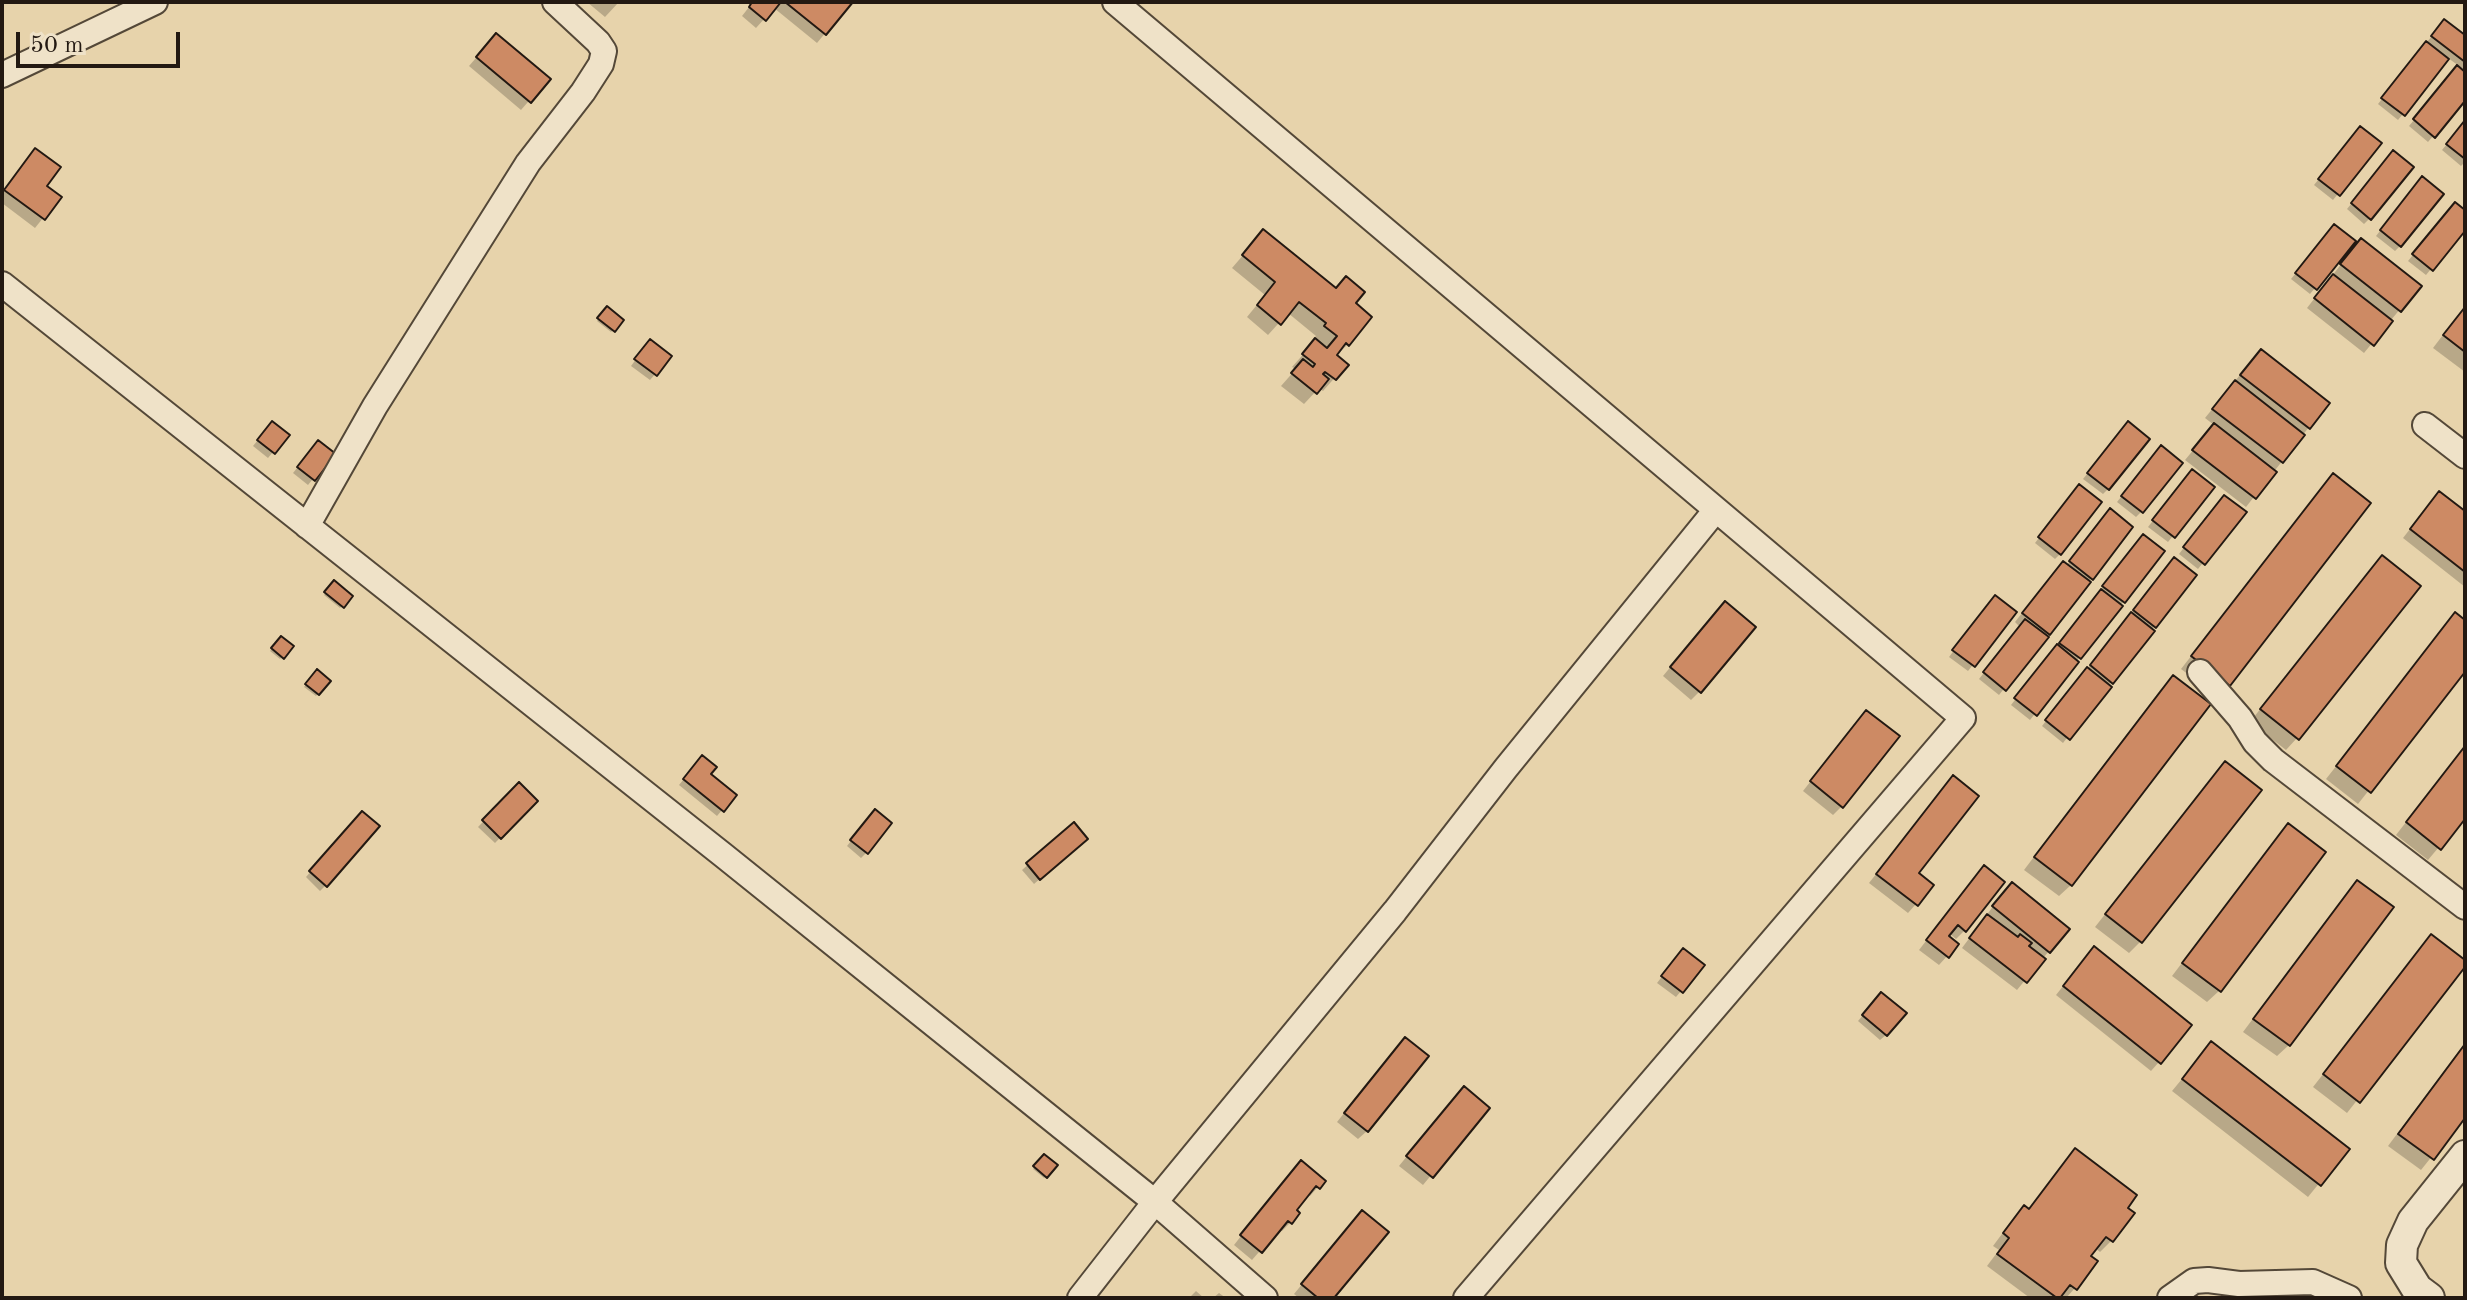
<!DOCTYPE html>
<html>
<head>
<meta charset="utf-8">
<style>
  body { margin:0 }
  #map { position:relative; width:2467px; height:1300px; overflow:hidden; background:#e7d3ab; font-family:"Old Standard TT",serif }
  canvas { display:block }
  .frame { position:absolute; inset:0; border:4px solid #231912; pointer-events:none }
  .scale { position:absolute; left:16px; top:32px; width:164px; height:36px; box-sizing:border-box; border:4px solid #231912; border-top:0; padding-left:10px; font-size:24px; line-height:28px; white-space:nowrap; color:#231912; -webkit-text-stroke:6px #efe2c8; paint-order:stroke }
</style>
</head>
<body>
<div id="map">
<canvas width="2467" height="1300"></canvas>
<div class="frame"></div>
<div class="scale">50 m</div>
</div>
<script>
const ctx = document.querySelector('canvas').getContext('2d');
ctx.lineJoin = 'round';
function paint(path, color) { ctx.fillStyle = color; ctx.fill(path, 'evenodd'); }
const shape = rows => new Path2D(rows.map(r => 'M' + r).join(''));
function trace(path, color, width, dash) { ctx.strokeStyle = color; ctx.lineWidth = width; ctx.lineCap = dash ? 'butt' : 'round'; ctx.setLineDash(dash || []); ctx.stroke(path); }
const shadow = shape([
  [587,2,619,2,605,17],
  [753,2,851,2,817,43,774,8,756,28,742,16],
  [2439,27,2465,38,2465,98,2428,142,2409,126,2459,66,2448,58,2398,120,2378,104],
  [488,44,548,79,521,110,469,66],
  [2465,122,2465,162,2461,166,2442,150],
  [2355,134,2379,143,2333,200,2314,185],
  [36,150,44,186,59,198,35,228,2,203,2,192],
  [2388,158,2370,218,2364,224,2347,209],
  [2417,184,2400,246,2395,251,2376,236],
  [2450,210,2465,212,2465,228,2426,275,2408,261],
  [1263,232,1353,304,1348,344,1335,357,1346,365,1323,391,1319,388,1304,404,1281,386,1296,369,1292,367,1316,340,1314,338,1316,336,1288,313,1268,335,1247,317,1265,295,1232,268],
  [2329,232,2353,242,2310,294,2291,279],
  [2353,249,2419,286,2364,353,2307,308],
  [2465,306,2465,372,2433,348],
  [607,309,621,321,611,332,597,321],
  [645,347,670,357,650,380,631,366],
  [2252,360,2328,403,2246,507,2185,460,2214,425,2205,418],
  [267,429,287,435,268,458,253,446],
  [2123,429,2108,489,2103,494,2083,479],
  [313,448,333,454,308,485,293,473],
  [2156,453,2141,512,2136,517,2117,502],
  [2333,475,2368,503,2217,696,2181,669],
  [2187,477,2212,487,2168,542,2148,527],
  [2074,492,2060,554,2055,559,2035,543],
  [2219,502,2244,512,2198,569,2179,554],
  [2431,502,2465,514,2465,587,2403,538],
  [2105,516,2091,578,1999,695,1979,679,2020,627,2015,622,2054,572,2063,563,2066,566],
  [2138,542,2123,602,2030,720,2011,705],
  [2169,565,2194,575,2063,743,2042,726],
  [2371,569,2297,738,2286,750,2250,722],
  [334,583,350,596,340,608,324,595],
  [1990,603,2014,613,1968,671,1949,657],
  [1716,612,1700,691,1691,700,1663,676],
  [2455,615,2465,623,2465,669,2358,804,2326,779],
  [281,638,291,647,280,659,270,651],
  [317,672,328,681,316,696,304,687],
  [2173,678,2071,885,2059,896,2024,870,2161,689],
  [1858,721,1842,806,1833,815,1803,791],
  [2465,746,2465,816,2428,860,2396,835],
  [697,763,709,774,722,810,717,816,679,785],
  [2214,776,2140,942,2129,953,2095,927],
  [519,785,536,801,495,843,478,827],
  [1945,787,1916,873,1932,886,1908,913,1869,883],
  [870,817,866,853,861,858,847,846],
  [357,819,326,885,320,891,306,877],
  [1073,825,1080,844,1034,884,1022,870],
  [2288,826,2323,852,2219,991,2207,1002,2172,976,2277,838],
  [1976,876,1965,930,1956,939,1949,933,1946,936,1957,945,1939,965,1919,950],
  [2358,882,2289,1045,2277,1056,2243,1032,2346,894],
  [2003,893,2049,951,2017,990,1962,948],
  [2431,936,2465,963,2347,1113,2313,1087],
  [1678,956,1702,966,1676,997,1657,983],
  [2086,957,2159,1062,2151,1071,2056,995],
  [1876,1000,1886,1035,1880,1040,1858,1021],
  [2465,1043,2465,1115,2421,1170,2388,1146],
  [2211,1044,2347,1149,2308,1197,2172,1091],
  [1396,1048,1367,1131,1358,1139,1337,1122],
  [1455,1097,1487,1108,1423,1185,1399,1166],
  [2076,1151,2125,1208,2112,1240,2100,1252,2095,1248,2089,1256,2075,1288,2066,1298,2030,1298,1987,1266,1999,1250,1993,1246,2013,1219,2024,1208,2028,1211],
  [1044,1156,1055,1165,1044,1178,1033,1169],
  [1292,1171,1318,1187,1310,1196,1307,1194,1294,1211,1290,1223,1282,1231,1279,1229,1252,1260,1234,1245],
  [1354,1221,1332,1298,1299,1298,1294,1294],
  [1196,1291,1204,1298,1189,1298],
  [1219,1293,1226,1298,1213,1298]
]);
const building = shape([
  [752,2,781,2,766,21,749,7,752,2],
  [785,2,853,2,826,35,785,2],
  [2444,19,2465,35,2465,62,2431,36,2444,19],
  [496,33,551,79,531,103,476,57,496,33],
  [2426,41,2449,59,2405,116,2381,98,2426,41],
  [2457,65,2465,72,2465,101,2435,138,2413,119,2457,65],
  [2465,120,2465,159,2446,144,2465,120],
  [2360,126,2382,143,2340,196,2318,179,2360,126],
  [35,148,61,167,47,186,62,197,45,220,4,190,35,148],
  [2393,150,2414,167,2371,220,2351,203,2393,150],
  [2422,176,2444,194,2401,247,2380,230,2422,176],
  [2455,202,2465,210,2465,231,2433,271,2412,254,2455,202],
  [2334,224,2356,241,2317,290,2295,273,2334,224],
  [1263,229,1336,288,1346,276,1365,292,1356,303,1372,317,1349,346,1346,343,1337,355,1349,365,1336,380,1325,372,1323,374,1329,379,1317,394,1291,373,1303,359,1313,367,1315,364,1302,354,1315,338,1327,348,1337,336,1324,326,1326,323,1299,302,1281,325,1257,305,1275,282,1242,255,1263,229],
  [2361,238,2422,286,2401,312,2340,264,2361,238],
  [2333,274,2393,321,2374,346,2314,298,2333,274],
  [607,306,624,320,615,332,597,318,607,306],
  [2465,307,2465,352,2443,335,2465,307],
  [650,339,672,356,657,376,634,359,650,339],
  [2261,349,2330,403,2310,429,2240,375,2261,349],
  [2235,380,2305,435,2283,463,2212,409,2235,380],
  [272,421,290,435,275,454,257,440,272,421],
  [2128,421,2150,439,2109,490,2087,473,2128,421],
  [2214,423,2277,472,2256,499,2192,450,2214,423],
  [318,440,336,454,315,481,297,467,318,440],
  [2161,445,2183,463,2143,513,2121,496,2161,445],
  [2192,469,2215,487,2175,538,2152,520,2192,469],
  [2333,473,2371,503,2230,686,2191,656,2333,473],
  [2079,484,2102,502,2061,555,2038,537,2079,484],
  [2439,491,2465,511,2465,572,2410,529,2439,491],
  [2224,495,2247,512,2205,565,2183,547,2224,495],
  [2110,508,2133,527,2093,580,2069,561,2110,508],
  [2143,534,2165,551,2125,603,2102,586,2143,534],
  [2382,555,2421,586,2299,740,2260,709,2382,555],
  [2174,557,2197,575,2156,628,2133,610,2174,557],
  [2063,561,2091,582,2050,635,2022,613,2063,561],
  [334,580,353,596,344,608,324,592,334,580],
  [2101,589,2123,606,2081,659,2059,643,2101,589],
  [1995,595,2017,612,1975,667,1952,650,1995,595],
  [1725,601,1756,627,1701,693,1670,667,1725,601],
  [2131,612,2155,631,2113,684,2090,665,2131,612],
  [2455,612,2465,620,2465,672,2371,793,2336,766,2455,612],
  [2025,619,2049,637,2006,691,1983,672,2025,619],
  [281,636,294,646,284,659,271,648,281,636],
  [2057,644,2079,662,2037,716,2014,698,2057,644],
  [2087,667,2112,687,2070,740,2045,720,2087,667],
  [317,669,331,681,319,695,305,684,317,669],
  [2173,675,2211,704,2072,886,2034,857,2173,675],
  [1866,710,1900,736,1843,808,1810,781,1866,710],
  [2465,746,2465,819,2441,850,2406,822,2465,746],
  [702,755,717,767,711,774,737,795,724,812,683,779,702,755],
  [2225,761,2262,790,2142,943,2105,914,2225,761],
  [1953,775,1979,796,1919,873,1934,885,1918,906,1876,874,1953,775],
  [519,782,538,801,501,839,482,820,519,782],
  [875,809,892,823,868,854,850,840,875,809],
  [362,811,380,826,327,887,309,871,362,811],
  [1074,822,1088,839,1040,880,1026,863,1074,822],
  [2288,823,2326,852,2221,992,2182,963,2288,823],
  [1984,865,2005,882,1966,932,1958,925,1949,936,1959,944,1949,958,1926,940,1984,865],
  [2357,880,2394,907,2290,1046,2253,1019,2357,880],
  [2012,882,2070,929,2050,953,1992,906,2012,882],
  [1987,914,2018,937,2020,934,2032,943,2029,946,2046,959,2027,983,1969,938,1987,914],
  [2431,934,2465,960,2465,967,2360,1103,2323,1074,2431,934],
  [2094,946,2192,1025,2161,1064,2063,986,2094,946],
  [1683,948,1705,965,1683,993,1661,976,1683,948],
  [1881,992,1907,1013,1887,1036,1862,1015,1881,992],
  [1405,1037,1429,1056,1368,1132,1344,1113,1405,1037],
  [2211,1041,2350,1149,2321,1186,2182,1079,2211,1041],
  [2465,1044,2465,1118,2434,1160,2398,1134,2465,1044],
  [1464,1086,1490,1108,1433,1178,1406,1156,1464,1086],
  [2075,1148,2137,1195,2128,1208,2135,1213,2113,1242,2106,1237,2091,1256,2098,1261,2077,1290,2070,1285,2060,1298,2057,1298,1997,1254,2009,1238,2003,1233,2024,1205,2029,1209,2075,1148],
  [1044,1154,1058,1165,1047,1178,1033,1166,1044,1154],
  [1301,1160,1326,1181,1320,1189,1316,1186,1297,1210,1300,1213,1292,1224,1288,1221,1262,1253,1240,1235,1301,1160],
  [1362,1210,1389,1232,1334,1298,1318,1298,1301,1284,1362,1210]
]);
const minor = shape([
  [1115,2,1963,718,1466,1298],
  [2,75,155,2],
  [2,284,723,855,1155,1202,1265,1298],
  [2425,425,2465,456],
  [307,526,375,406,528,163,583,92,601,64,604,51,598,42,555,2],
  [2200,672,2240,718,2255,742,2273,760,2465,907],
  [1080,1298,1155,1202,1395,911,1506,768,1715,511],
  [2170,1298,2194,1281,2208,1280,2239,1284,2313,1282,2349,1298]
]);
const tertiary = shape([
  [2429,1298,2417,1289,2401,1263,2402,1245,2413,1221,2465,1156]
]);
paint(shadow, '#0003');
paint(building, '#cd8a64');
trace(building, '#231912', 2);
trace(minor, '#544838', 28);
trace(tertiary, '#544838', 34);
trace(minor, '#efe2c8', 24);
trace(tertiary, '#efe2c8', 30);
</script>
</body>
</html>
